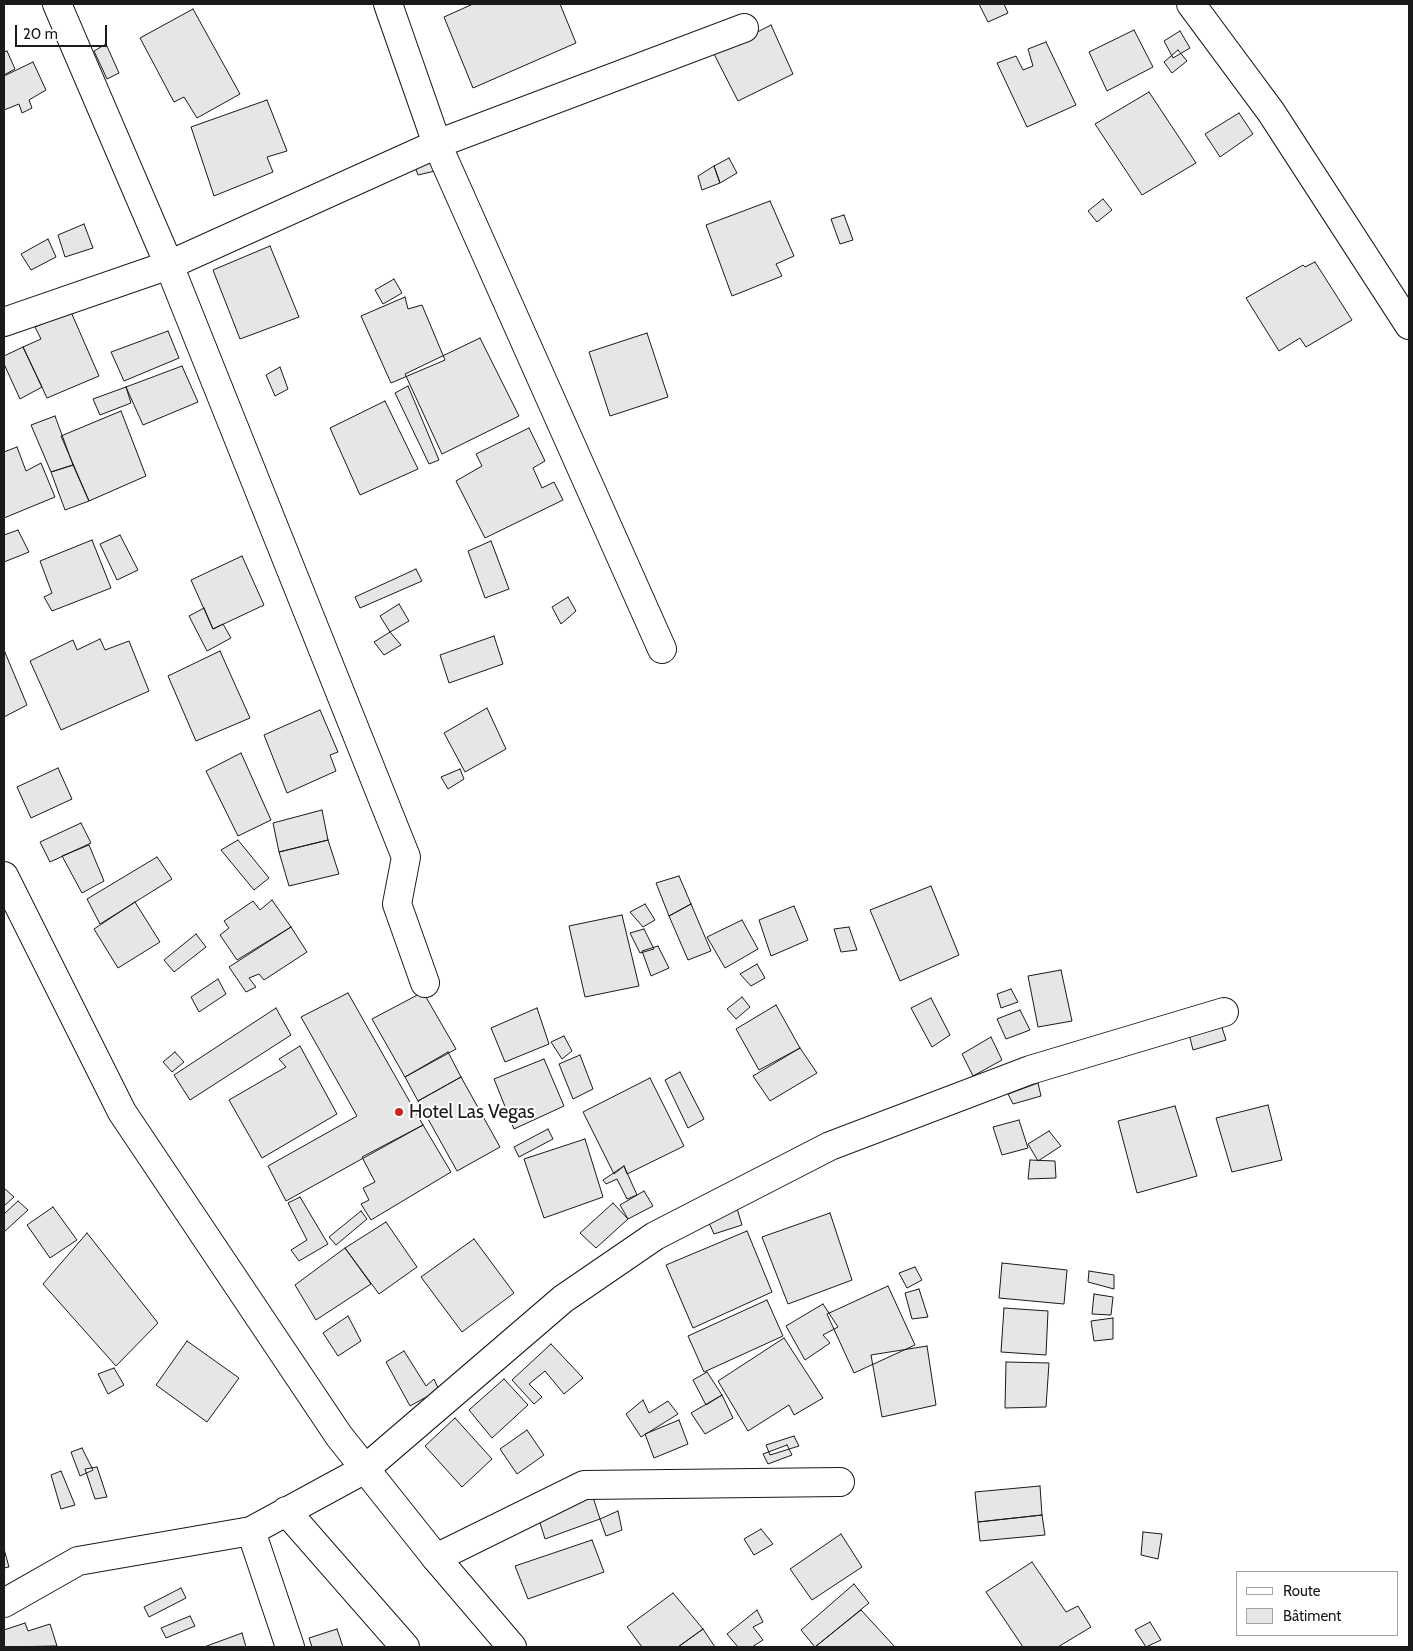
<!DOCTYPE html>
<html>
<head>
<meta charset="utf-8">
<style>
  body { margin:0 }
  #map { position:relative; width:1413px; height:1651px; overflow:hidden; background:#fff; font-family:Cabin,sans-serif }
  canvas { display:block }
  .frame { position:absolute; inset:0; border:5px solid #1a1a1a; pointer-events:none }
  .legend { position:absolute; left:1236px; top:1571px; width:162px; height:65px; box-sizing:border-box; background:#fff; border:1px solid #a3a3a3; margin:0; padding:6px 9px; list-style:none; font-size:15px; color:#1a1a1a }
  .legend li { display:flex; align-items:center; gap:10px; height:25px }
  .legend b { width:25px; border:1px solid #a3a3a3 }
  .scale { position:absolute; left:15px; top:25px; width:92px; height:22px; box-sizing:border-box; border:2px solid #1a1a1a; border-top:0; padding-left:6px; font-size:15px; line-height:18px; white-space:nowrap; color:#1a1a1a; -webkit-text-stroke:4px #fff; paint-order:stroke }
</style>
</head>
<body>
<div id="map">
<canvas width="1413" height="1651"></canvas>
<div class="frame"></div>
<ul class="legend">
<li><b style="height:6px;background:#fff"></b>Route</li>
<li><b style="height:14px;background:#e6e6e6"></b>Bâtiment</li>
</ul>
<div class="scale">20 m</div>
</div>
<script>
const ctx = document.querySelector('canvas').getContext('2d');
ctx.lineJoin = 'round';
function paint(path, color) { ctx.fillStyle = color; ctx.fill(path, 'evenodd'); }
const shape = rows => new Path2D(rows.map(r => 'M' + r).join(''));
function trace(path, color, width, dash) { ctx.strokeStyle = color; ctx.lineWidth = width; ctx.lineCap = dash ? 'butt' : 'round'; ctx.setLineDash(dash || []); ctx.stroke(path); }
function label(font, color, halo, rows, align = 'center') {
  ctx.font = font + ' Cabin,sans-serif'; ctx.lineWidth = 4; ctx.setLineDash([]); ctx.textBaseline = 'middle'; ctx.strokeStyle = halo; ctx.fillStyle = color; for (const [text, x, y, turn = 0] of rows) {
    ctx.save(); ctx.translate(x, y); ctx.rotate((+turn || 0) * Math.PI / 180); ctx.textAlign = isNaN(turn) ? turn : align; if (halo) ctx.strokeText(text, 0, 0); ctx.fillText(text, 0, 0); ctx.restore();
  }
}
const building = shape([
  [473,4,560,4,576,43,473,88,444,17,473,4],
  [979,4,1004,4,1008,13,988,22,979,4],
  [193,9,240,94,197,118,184,97,174,102,140,38,193,9],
  [771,25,793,74,738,101,714,54,771,25],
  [1134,30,1153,67,1107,91,1089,52,1134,30],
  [1180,31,1190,48,1173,58,1164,41,1180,31],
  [1046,42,1076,105,1027,127,997,63,1016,56,1023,70,1033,66,1028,49,1046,42],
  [106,44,119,73,107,79,94,51,106,44],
  [1178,50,1187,61,1172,73,1164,62,1178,50],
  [7,51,15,69,4,75,4,52,7,51],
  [33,62,46,90,29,100,32,108,22,113,19,104,4,110,4,76,33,62],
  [1149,92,1196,163,1142,195,1095,124,1149,92],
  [267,100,287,151,267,157,273,172,214,196,191,127,267,100],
  [1239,113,1253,134,1220,157,1205,134,1239,113],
  [431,157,435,171,418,175,413,161,431,157],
  [729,158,737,173,720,183,714,166,729,158],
  [714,166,720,183,702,190,698,176,714,166],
  [1103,199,1112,210,1097,222,1088,211,1103,199],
  [770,201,794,256,776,264,782,276,732,296,706,225,770,201],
  [844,215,853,240,840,244,831,219,844,215],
  [84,224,93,248,65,257,58,235,84,224],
  [48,239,56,257,31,270,21,254,48,239],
  [270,246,299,317,240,339,213,270,270,246],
  [1315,262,1352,320,1306,347,1300,338,1279,351,1246,298,1303,265,1305,267,1315,262],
  [394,279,402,293,383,304,375,290,394,279],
  [405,297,408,309,422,305,445,360,391,383,361,316,405,297],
  [71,312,99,376,47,398,23,347,41,339,35,327,71,312],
  [168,331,179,358,124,381,111,352,168,331],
  [647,333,668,397,610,416,589,352,647,333],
  [480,338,519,416,442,454,405,374,480,338],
  [23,347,42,387,20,399,4,364,4,356,23,347],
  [182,366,198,402,143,425,126,387,182,366],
  [280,367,288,389,275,396,266,375,280,367],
  [408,386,439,460,429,464,395,393,408,386],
  [126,387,131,403,100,415,93,399,126,387],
  [385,401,418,469,360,495,330,428,385,401],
  [121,411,146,476,89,501,61,436,121,411],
  [55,416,73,465,51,472,31,425,55,416],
  [529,428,545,461,533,468,542,488,554,482,563,500,485,538,456,481,482,466,476,454,529,428],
  [17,447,26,471,41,463,55,497,4,518,4,452,17,447],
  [73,465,89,501,65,510,51,472,73,465],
  [18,530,29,552,4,562,4,535,18,530],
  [120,535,138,570,117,580,100,544,120,535],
  [92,540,111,588,52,611,44,597,52,593,40,561,92,540],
  [491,541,509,589,485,598,468,551,491,541],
  [242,556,264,605,213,629,191,580,242,556],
  [416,569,422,581,360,608,355,597,416,569],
  [568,597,576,611,561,624,552,607,568,597],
  [399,604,409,621,390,632,380,616,399,604],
  [204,608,213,629,223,624,231,638,207,651,189,616,204,608],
  [390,632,401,645,384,655,374,642,390,632],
  [494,636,503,664,449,683,440,655,494,636],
  [100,639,105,650,129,641,149,691,61,730,30,661,73,640,77,650,100,639],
  [4,650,27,705,4,717,4,650],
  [220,651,250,718,196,741,168,676,220,651],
  [487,708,506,749,465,772,444,733,487,708],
  [320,710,338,752,330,755,336,771,287,793,264,735,320,710],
  [241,753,271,820,238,836,206,771,241,753],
  [58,768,72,799,31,818,17,787,58,768],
  [460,769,464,779,448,789,441,777,460,769],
  [322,810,328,840,279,852,273,823,322,810],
  [81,823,91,843,50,862,40,842,81,823],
  [238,840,269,878,254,890,221,850,238,840],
  [328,840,339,874,289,886,279,852,328,840],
  [89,845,104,881,82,893,62,856,89,845],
  [157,857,172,879,100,924,87,899,157,857],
  [679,876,691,904,669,916,656,883,679,876],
  [931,886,959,955,900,981,870,910,931,886],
  [272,900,291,927,237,960,220,935,229,928,224,921,253,901,260,910,272,900],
  [135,902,160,942,118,968,94,929,135,902],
  [645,904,655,920,643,927,630,912,645,904],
  [691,904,711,951,688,960,669,916,691,904],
  [794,906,808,940,771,956,759,920,794,906],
  [622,915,639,986,585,997,569,926,622,915],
  [742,920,758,949,725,968,707,937,742,920],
  [291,927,307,952,264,980,259,974,249,978,256,987,246,992,229,967,291,927],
  [849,927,857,950,841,952,834,929,849,927],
  [644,929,654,949,640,953,630,933,644,929],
  [196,934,206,947,174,972,164,960,196,934],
  [658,946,669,968,651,976,642,951,658,946],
  [757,964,765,978,751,986,740,974,757,964],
  [1061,970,1072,1021,1038,1027,1028,976,1061,970],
  [218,979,226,994,199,1012,191,997,218,979],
  [1011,989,1018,1002,1001,1008,997,994,1011,989],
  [423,992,456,1049,405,1077,372,1019,423,992],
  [348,993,423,1125,286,1201,268,1166,357,1116,301,1017,348,993],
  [742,997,750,1007,736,1019,727,1009,742,997],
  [931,998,950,1035,932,1047,911,1008,931,998],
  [776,1005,800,1048,759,1070,736,1029,776,1005],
  [276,1008,291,1035,190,1100,174,1075,276,1008],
  [537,1008,549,1044,505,1062,491,1028,537,1008],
  [1020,1010,1030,1030,1006,1039,997,1019,1020,1010],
  [1219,1018,1226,1040,1193,1050,1187,1026,1219,1018],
  [564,1036,572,1051,562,1059,551,1042,564,1036],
  [991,1037,1002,1060,973,1076,962,1054,991,1037],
  [300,1046,337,1114,262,1158,229,1100,286,1067,279,1059,300,1046],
  [800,1048,817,1073,770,1101,753,1076,800,1048],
  [175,1052,184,1062,172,1072,163,1062,175,1052],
  [448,1052,461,1077,418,1101,405,1077,448,1052],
  [580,1055,593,1089,573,1099,559,1064,580,1055],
  [544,1059,564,1106,514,1129,494,1079,544,1059],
  [680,1072,704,1119,688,1128,665,1080,680,1072],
  [461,1077,500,1147,457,1171,418,1101,461,1077],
  [650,1078,684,1146,627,1174,624,1166,614,1174,583,1112,650,1078],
  [1038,1083,1041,1096,1013,1104,1008,1094,1038,1083],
  [1268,1105,1282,1160,1232,1172,1216,1118,1268,1105],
  [1175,1106,1197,1176,1137,1193,1118,1121,1175,1106],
  [1019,1120,1028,1148,1002,1155,993,1127,1019,1120],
  [423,1125,451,1172,371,1220,361,1204,369,1200,363,1188,375,1182,362,1157,423,1125],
  [548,1129,553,1139,519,1157,514,1147,548,1129],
  [1049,1131,1061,1146,1038,1161,1028,1144,1049,1131],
  [585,1139,603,1197,544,1218,524,1159,585,1139],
  [1030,1160,1055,1161,1056,1178,1028,1179,1030,1160],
  [624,1166,637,1195,627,1199,617,1179,606,1184,603,1180,624,1166],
  [4,1188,14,1197,4,1206,4,1188],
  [644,1191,653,1206,628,1219,620,1205,644,1191],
  [300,1197,328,1244,299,1261,291,1250,307,1240,288,1203,300,1197],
  [18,1201,28,1210,4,1232,4,1214,18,1201],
  [613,1203,628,1219,596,1248,580,1233,613,1203],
  [736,1205,742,1225,714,1234,706,1216,736,1205],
  [53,1207,77,1240,50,1258,27,1225,53,1207],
  [361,1211,367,1219,336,1245,329,1237,361,1211],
  [830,1213,852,1280,788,1304,762,1237,830,1213],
  [386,1222,417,1267,379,1294,345,1248,386,1222],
  [747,1231,772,1292,693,1328,666,1265,747,1231],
  [87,1233,158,1323,116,1366,43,1284,87,1233],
  [474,1239,514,1293,462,1332,421,1277,474,1239],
  [345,1248,371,1284,316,1320,295,1285,345,1248],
  [1002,1263,1067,1270,1064,1304,999,1298,1002,1263],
  [915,1267,922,1280,907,1288,899,1273,915,1267],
  [1089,1271,1114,1275,1114,1289,1088,1282,1089,1271],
  [888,1286,915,1345,854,1373,827,1314,888,1286],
  [919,1289,928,1317,912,1319,905,1293,919,1289],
  [1094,1294,1113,1297,1111,1315,1092,1314,1094,1294],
  [767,1300,783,1336,704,1372,688,1336,767,1300],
  [823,1304,838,1327,823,1335,830,1343,805,1360,786,1326,823,1304],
  [1004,1308,1048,1311,1046,1355,1001,1352,1004,1308],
  [348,1316,361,1341,338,1356,323,1333,348,1316],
  [1113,1318,1113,1339,1094,1341,1091,1321,1113,1318],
  [784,1338,823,1398,794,1415,789,1405,748,1431,718,1381,784,1338],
  [187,1341,239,1378,207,1422,156,1385,187,1341],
  [551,1344,583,1378,564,1394,545,1371,529,1384,542,1397,534,1404,512,1380,551,1344],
  [927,1346,936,1405,882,1417,871,1355,927,1346],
  [404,1351,426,1386,434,1379,439,1390,410,1406,386,1362,404,1351],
  [1006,1362,1049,1363,1046,1407,1005,1408,1006,1362],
  [114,1368,124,1385,108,1394,98,1374,114,1368],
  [707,1372,722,1395,706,1405,693,1380,707,1372],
  [504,1379,528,1405,492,1438,469,1410,504,1379],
  [722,1395,733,1418,705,1434,691,1413,722,1395],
  [643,1400,649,1413,668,1401,678,1414,641,1437,626,1414,643,1400],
  [455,1418,492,1459,462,1487,425,1446,455,1418],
  [679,1420,688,1444,654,1458,645,1434,679,1420],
  [527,1430,544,1455,517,1474,500,1449,527,1430],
  [794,1436,799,1446,770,1455,766,1445,794,1436],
  [787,1445,792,1455,768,1464,763,1454,787,1445],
  [82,1448,93,1470,80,1476,71,1452,82,1448],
  [97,1467,107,1497,95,1499,85,1469,97,1467],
  [61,1471,75,1505,61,1509,51,1475,61,1471],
  [1040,1486,1042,1515,978,1522,975,1492,1040,1486],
  [591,1491,600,1519,545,1539,536,1510,591,1491],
  [618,1511,622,1530,606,1536,600,1519,618,1511],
  [1042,1515,1045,1535,980,1541,978,1522,1042,1515],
  [761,1529,773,1544,754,1555,744,1539,761,1529],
  [1143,1532,1162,1534,1158,1559,1141,1555,1143,1532],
  [841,1534,862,1567,812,1600,790,1569,841,1534],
  [592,1540,604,1572,528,1599,515,1566,592,1540],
  [4,1549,9,1567,4,1568,4,1549],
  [1032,1562,1066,1612,1078,1606,1091,1627,1058,1647,1023,1647,986,1592,1032,1562],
  [854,1584,869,1603,815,1647,801,1630,854,1584],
  [181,1588,186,1598,149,1617,144,1607,181,1588],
  [673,1593,703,1629,678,1647,642,1647,627,1627,673,1593],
  [757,1610,763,1622,753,1627,763,1640,752,1647,738,1647,727,1634,757,1610],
  [861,1610,895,1647,815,1647,861,1610],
  [190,1616,195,1626,166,1638,161,1628,190,1616],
  [1150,1622,1161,1640,1146,1647,1135,1630,1150,1622],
  [25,1623,28,1631,50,1624,57,1646,4,1647,4,1630,25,1623],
  [337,1629,343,1647,312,1647,309,1638,337,1629],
  [703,1629,715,1647,678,1647,703,1629],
  [242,1633,246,1647,204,1647,242,1633]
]);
const minor = shape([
  [57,4,169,265,406,857,397,904,425,983],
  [388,4,437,144,662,649],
  [1191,4,1271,112,1409,325],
  [4,322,169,265,437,144,744,28],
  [286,1511,405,1647],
  [251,1531,290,1647],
  [436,1558,584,1485,840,1482],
  [4,1603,78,1561,251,1531,365,1469,563,1299,655,1236,830,1146,1030,1070,1224,1012]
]);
const highway = shape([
  [4,876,122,1112,339,1436,436,1558,512,1647]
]);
const markers = [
  [399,1112,5,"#c62828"]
];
const poiNames = [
  ["Hotel Las Vegas",409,1112]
];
paint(building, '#e6e6e6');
trace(building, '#1a1a1a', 1);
trace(minor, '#1a1a1a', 30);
trace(highway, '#1a1a1a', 30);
trace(minor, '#fff', 28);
trace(highway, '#fff', 28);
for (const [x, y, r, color] of markers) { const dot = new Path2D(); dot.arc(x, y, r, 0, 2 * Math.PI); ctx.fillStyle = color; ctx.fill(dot); trace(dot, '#fff', 2); }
label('19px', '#1a1a1a', '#fff', poiNames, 'left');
</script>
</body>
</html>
